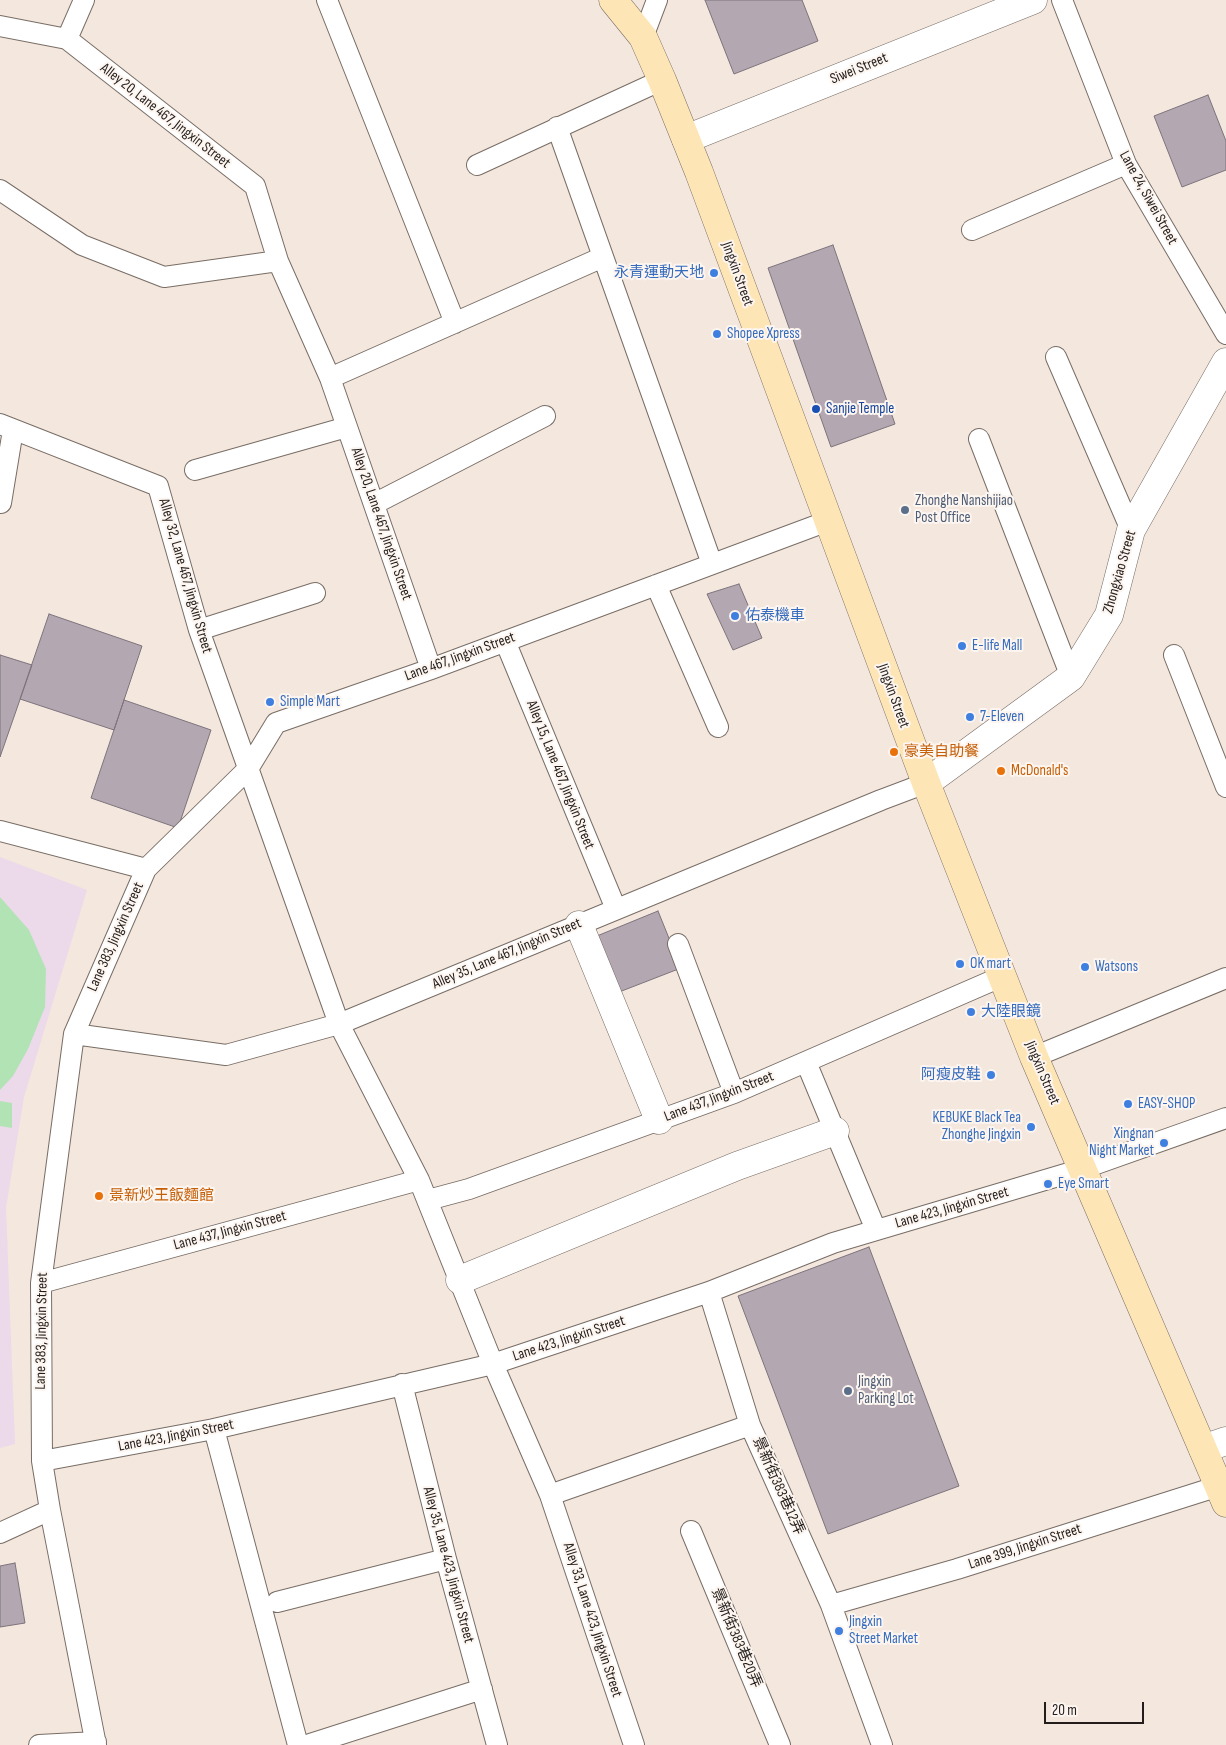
<!DOCTYPE html>
<html>
<head>
<meta charset="utf-8">
<style>
  body { margin:0 }
  #map { position:relative; width:1226px; height:1745px; overflow:hidden; background:#f4e7de; font-family:"Sofia Sans Condensed",sans-serif }
  canvas { display:block }
  .scale { position:absolute; left:1044px; top:1702px; width:100px; height:22px; box-sizing:border-box; border:2px solid #231e1b; border-top:0; padding-left:6px; font-size:15px; line-height:18px; white-space:nowrap; color:#231e1b; -webkit-text-stroke:4px #fdf5f0; paint-order:stroke }
</style>
</head>
<body>
<div id="map">
<canvas width="1226" height="1745"></canvas>
<div class="scale">20 m</div>
</div>
<script>
const ctx = document.querySelector('canvas').getContext('2d');
ctx.lineJoin = 'round';
function paint(path, color) { ctx.fillStyle = color; ctx.fill(path, 'evenodd'); }
const shape = rows => new Path2D(rows.map(r => 'M' + r).join(''));
function trace(path, color, width, dash) { ctx.strokeStyle = color; ctx.lineWidth = width; ctx.lineCap = dash ? 'butt' : 'round'; ctx.setLineDash(dash || []); ctx.stroke(path); }
function label(font, color, halo, rows, align = 'center') {
  ctx.font = font + ' "Sofia Sans Condensed","Noto Sans TC",sans-serif'; ctx.lineWidth = 4; ctx.setLineDash([]); ctx.textBaseline = 'middle'; ctx.strokeStyle = halo; ctx.fillStyle = color; for (const [text, x, y, turn = 0] of rows) {
    ctx.save(); ctx.translate(x, y); ctx.rotate((+turn || 0) * Math.PI / 180); ctx.textAlign = isNaN(turn) ? turn : align; if (halo) ctx.strokeText(text, 0, 0); ctx.fillText(text, 0, 0); ctx.restore();
  }
}
const education = shape([
  [0,857,87,890,24,1097,6,1208,15,1444,0,1448]
]);
const green = shape([
  [0,897,29,930,46,969,45,1007,28,1049,13,1076,0,1090],
  [0,1101,12,1103,12,1128,0,1126]
]);
const building = shape([
  [705,0,802,0,818,41,734,74,705,0],
  [1208,95,1226,141,1226,170,1182,187,1154,116,1208,95],
  [833,245,895,424,831,447,768,268,833,245],
  [739,584,762,638,733,650,707,594,739,584],
  [49,614,142,646,114,730,20,699,49,614],
  [0,655,32,665,0,757,0,655],
  [124,700,211,730,178,828,91,798,124,700],
  [658,911,681,968,614,994,592,938,658,911],
  [869,1247,959,1486,828,1534,738,1296,869,1247],
  [15,1563,25,1623,0,1627,0,1566,15,1563]
]);
const lane = shape([
  [327,0,455,323],
  [1062,0,1126,164,1226,334],
  [0,26,67,39,255,186,278,261,330,378,431,669],
  [643,37,657,0],
  [67,39,84,0],
  [557,127,712,564],
  [477,165,662,80],
  [0,190,82,245,164,277,278,261],
  [972,230,1126,164],
  [1056,357,1131,530],
  [330,378,603,257],
  [0,424,158,486,199,630,339,1024,419,1180,493,1364,550,1495,634,1745],
  [979,439,1071,677],
  [195,470,347,427],
  [1,503,13,430],
  [374,504,545,416],
  [656,585,718,727],
  [199,630,315,593],
  [505,641,616,909],
  [1174,655,1226,787],
  [0,831,146,869],
  [678,944,734,1093],
  [74,1034,226,1055,339,1024,881,800,926,783],
  [1034,1057,1226,978],
  [806,1062,876,1230],
  [428,1200,469,1189,734,1093,1003,976],
  [41,1283,419,1180],
  [709,1292,750,1425],
  [402,1384,446,1559,497,1745],
  [214,1429,298,1745],
  [42,1461,214,1429,493,1364,709,1292,833,1243,1082,1169,1226,1118],
  [550,1495,750,1425,831,1605,882,1745],
  [691,1531,780,1745],
  [0,1533,50,1510],
  [277,1602,446,1559],
  [831,1605,957,1569,1219,1486],
  [39,1745,96,1742],
  [96,1745,50,1510,42,1461,41,1283,74,1034,146,869,248,769,276,723,431,669,828,521],
  [307,1745,482,1689]
]);
const street = shape([
  [686,139,1033,0],
  [926,783,1071,677,1109,615,1131,530,1226,362],
  [579,925,659,1120],
  [460,1280,737,1166,835,1131],
  [1203,1449,1226,1441]
]);
const secondary = shape([
  [613,0,643,37,662,80,699,172,926,783,1034,1057,1226,1503]
]);
const markers = [
  [714,273,5,"#3f7fe0"],
  [717,334,5,"#3f7fe0"],
  [816,409,5,"#1a4fb4"],
  [905,510,5,"#5c6f8a"],
  [735,616,5,"#3f7fe0"],
  [962,646,5,"#3f7fe0"],
  [270,702,5,"#3f7fe0"],
  [970,717,5,"#3f7fe0"],
  [894,752,5,"#e8710a"],
  [1001,771,5,"#e8710a"],
  [960,964,5,"#3f7fe0"],
  [1085,967,5,"#3f7fe0"],
  [971,1012,5,"#3f7fe0"],
  [991,1075,5,"#3f7fe0"],
  [1128,1104,5,"#3f7fe0"],
  [1031,1127,5,"#3f7fe0"],
  [1164,1143,5,"#3f7fe0"],
  [1048,1184,5,"#3f7fe0"],
  [99,1196,5,"#e8710a"],
  [848,1391,5,"#5c6f8a"],
  [839,1631,5,"#3f7fe0"]
];
const streetNames = [
  ["Siwei Street",859,69,-22],
  ["Alley 20, Lane 467, Jingxin Street",165,116,38],
  ["Lane 24, Siwei Street",1148,198,61],
  ["Jingxin Street",737,274,70],
  ["Alley 20, Lane 467, Jingxin Street",381,524,71],
  ["Zhongxiao Street",1120,572,-74],
  ["Alley 32, Lane 467, Jingxin Street",185,576,74],
  ["Lane 467, Jingxin Street",460,657,-20],
  ["Jingxin Street",893,696,70],
  ["Alley 15, Lane 467, Jingxin Street",560,775,68],
  ["Lane 383, Jingxin Street",116,937,-66],
  ["Alley 35, Lane 467, Jingxin Street",507,954,-23],
  ["Jingxin Street",1042,1073,67],
  ["Lane 437, Jingxin Street",719,1097,-21],
  ["Lane 423, Jingxin Street",952,1208,-16],
  ["Lane 437, Jingxin Street",230,1231,-15],
  ["Lane 383, Jingxin Street",42,1331,-89],
  ["Lane 423, Jingxin Street",569,1339,-18],
  ["Lane 423, Jingxin Street",176,1436,-11],
  ["景新街383巷12弄",778,1486,66],
  ["Lane 399, Jingxin Street",1025,1547,-18],
  ["Alley 35, Lane 423, Jingxin Street",448,1565,75],
  ["Alley 33, Lane 423, Jingxin Street",592,1620,72],
  ["景新街383巷20弄",736,1638,67]
];
const shopNames = [
  ["永青運動天地",704,273,"right"],
  ["Shopee Xpress",727,334],
  ["佑泰機車",745,616],
  ["E-life Mall",972,646],
  ["Simple Mart",280,702],
  ["7-Eleven",980,717],
  ["OK mart",970,964],
  ["Watsons",1095,967],
  ["大陸眼鏡",981,1012],
  ["阿瘦皮鞋",981,1075,"right"],
  ["EASY-SHOP",1138,1104],
  ["KEBUKE Black Tea",1021,1118,"right"],
  ["Zhonghe Jingxin",1021,1135,"right"],
  ["Xingnan",1154,1134,"right"],
  ["Night Market",1154,1151,"right"],
  ["Eye Smart",1058,1184],
  ["Jingxin",849,1622],
  ["Street Market",849,1639]
];
const transitNames = [
  ["Sanjie Temple",826,409]
];
const serviceNames = [
  ["Zhonghe Nanshijiao",915,501],
  ["Post Office",915,518],
  ["Jingxin",858,1382],
  ["Parking Lot",858,1399]
];
const foodNames = [
  ["豪美自助餐",904,752],
  ["McDonald's",1011,771],
  ["景新炒王飯麵館",109,1196]
];
paint(education, '#ecd9ea');
paint(green, '#b2e3b5');
paint(building, '#b3a8b1');
trace(building, '#7d737b', 1);
trace(lane, '#786d65', 22);
trace(street, '#786d65', 29);
trace(secondary, '#786d65', 29);
trace(lane, '#fff', 20);
trace(street, '#fff', 28);
trace(secondary, '#fee5b6', 28);
for (const [x, y, r, color] of markers) { const dot = new Path2D(); dot.arc(x, y, r, 0, 2 * Math.PI); ctx.fillStyle = color; ctx.fill(dot); trace(dot, '#fdf5f0', 2); }
label('15px', '#231e1b', '#fdf5f0', streetNames);
label('15px', '#366cbe', '#fdf5f0', shopNames, 'left');
label('15px', '#164399', '#fdf5f0', transitNames, 'left');
label('15px', '#4e5e75', '#fdf5f0', serviceNames, 'left');
label('15px', '#c56008', '#fdf5f0', foodNames, 'left');
</script>
</body>
</html>
